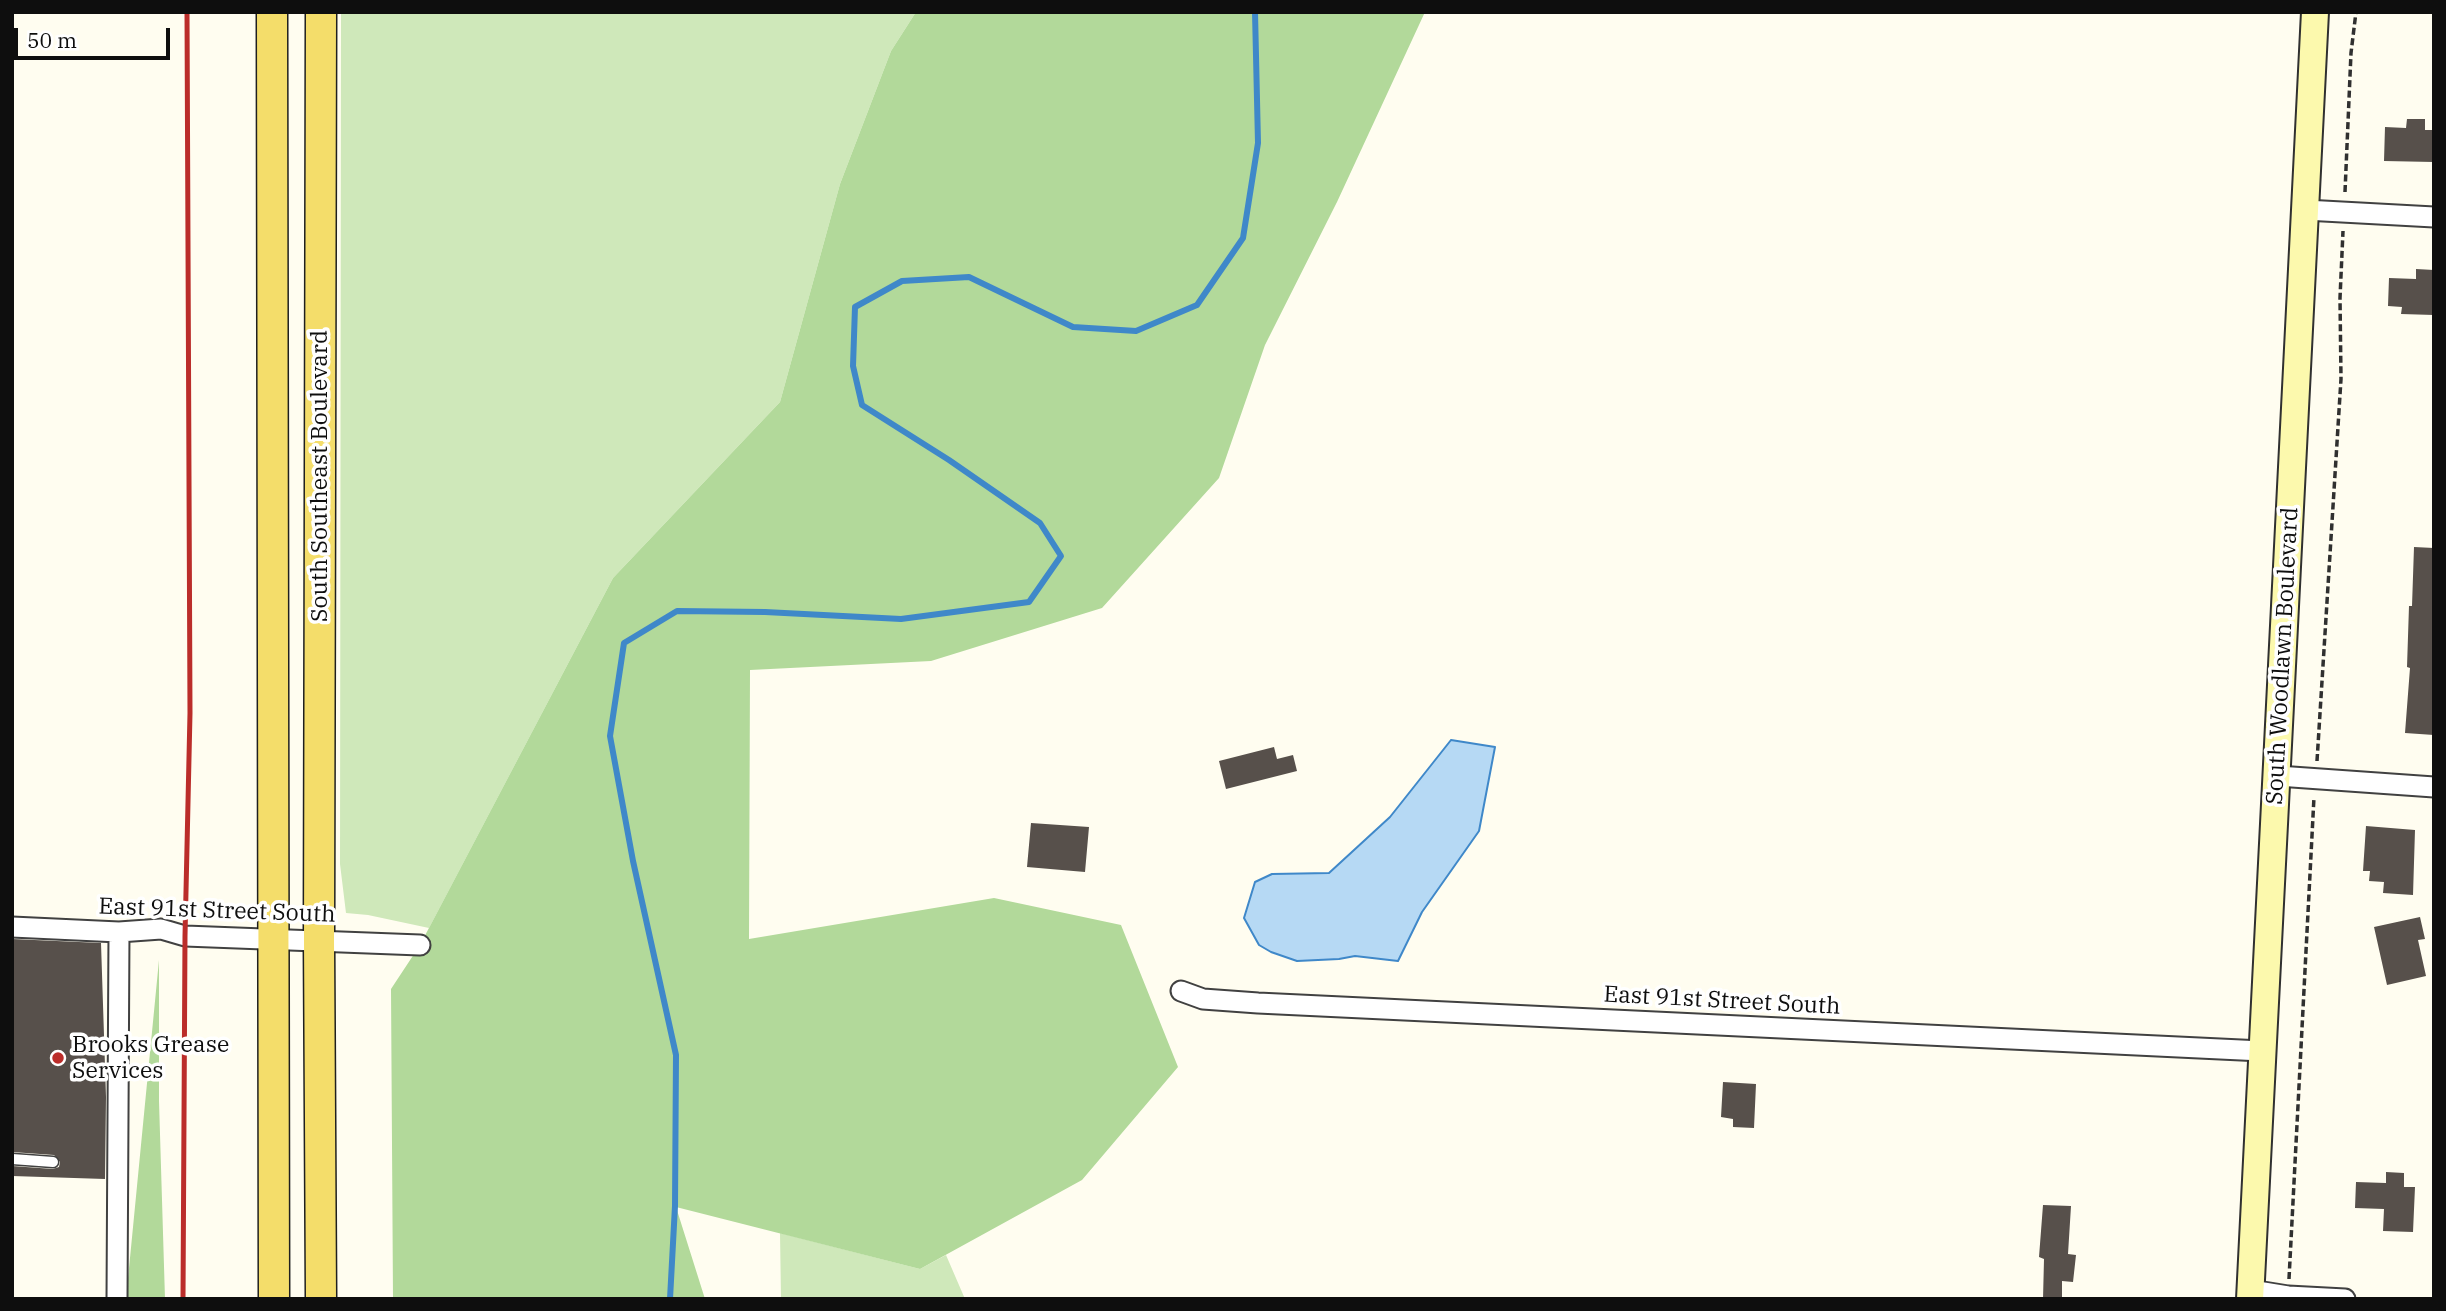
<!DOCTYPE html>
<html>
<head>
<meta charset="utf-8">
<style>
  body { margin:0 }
  #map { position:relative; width:2446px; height:1311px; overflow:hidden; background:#fffdf0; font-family:"IBM Plex Serif",serif }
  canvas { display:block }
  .frame { position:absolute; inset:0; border:14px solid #0e0e0e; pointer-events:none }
  .scale { position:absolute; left:14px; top:28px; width:156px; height:32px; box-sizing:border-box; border:4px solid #0e0e0e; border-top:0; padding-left:9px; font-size:21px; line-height:24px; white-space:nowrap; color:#0e0e0e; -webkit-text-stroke:5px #fff; paint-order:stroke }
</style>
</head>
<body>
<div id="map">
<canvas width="2446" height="1311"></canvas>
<div class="frame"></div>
<div class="scale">50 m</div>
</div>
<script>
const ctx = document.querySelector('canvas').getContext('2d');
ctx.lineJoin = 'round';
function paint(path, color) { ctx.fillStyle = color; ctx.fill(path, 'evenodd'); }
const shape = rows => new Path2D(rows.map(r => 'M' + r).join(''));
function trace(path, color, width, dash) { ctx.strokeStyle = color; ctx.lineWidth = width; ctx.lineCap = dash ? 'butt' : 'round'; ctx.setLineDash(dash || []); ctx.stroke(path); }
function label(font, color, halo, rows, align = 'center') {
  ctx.font = font + ' "IBM Plex Serif",serif'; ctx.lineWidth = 7; ctx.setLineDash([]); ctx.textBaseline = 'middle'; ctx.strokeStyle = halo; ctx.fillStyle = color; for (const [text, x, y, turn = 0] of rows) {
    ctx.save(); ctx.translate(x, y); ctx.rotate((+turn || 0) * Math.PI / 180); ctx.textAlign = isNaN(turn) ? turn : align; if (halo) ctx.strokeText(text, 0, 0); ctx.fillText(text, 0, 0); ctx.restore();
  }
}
const green = shape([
  [341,12,916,12,891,51,840,184,780,402,613,578,429,928,368,915,346,913,340,864],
  [780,1233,920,1269,946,1255,965,1299,781,1299]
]);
const forest = shape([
  [916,12,1425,12,1337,202,1265,345,1219,478,1102,608,931,661,750,670,749,939,994,898,1121,925,1178,1067,1082,1180,920,1269,676,1207,705,1299,393,1299,391,989,420,945,613,578,780,402,840,184,891,51],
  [159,960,159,1101,165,1299,126,1299]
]);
const water = shape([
  [1451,740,1495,747,1479,831,1422,912,1398,961,1355,956,1339,959,1297,961,1271,952,1259,945,1244,918,1255,882,1272,874,1329,873,1390,817,1451,740]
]);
const stream = shape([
  [670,1299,675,1206,676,1055,633,861,610,736,624,643,677,611,765,612,901,619,1029,602,1061,556,1040,523,949,460,862,405,853,366,855,307,902,281,969,277,1073,327,1136,331,1197,305,1243,238,1258,143,1255,12]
]);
const building = shape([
  [2407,119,2425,119,2425,130,2434,130,2434,162,2384,161,2385,127,2406,128],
  [2416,269,2434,270,2434,315,2401,314,2402,307,2388,306,2389,278,2416,279],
  [2414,547,2434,548,2434,735,2405,733,2410,668,2407,667,2409,606,2412,606],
  [1274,747,1277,759,1293,755,1297,771,1226,789,1219,761],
  [1031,823,1089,827,1085,872,1027,867],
  [2366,826,2415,830,2413,895,2383,893,2384,882,2369,881,2370,871,2363,871],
  [2420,917,2425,939,2418,940,2426,976,2387,985,2374,927],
  [12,939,101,943,106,1097,105,1179,12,1176,12,1166,53,1169,59,1167,60,1162,54,1155,12,1152],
  [1723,1082,1756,1084,1754,1128,1733,1127,1733,1119,1721,1117],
  [2386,1172,2404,1173,2404,1187,2415,1187,2413,1232,2383,1231,2384,1209,2355,1208,2356,1182,2386,1183],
  [2043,1205,2071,1206,2068,1254,2076,1255,2073,1282,2062,1281,2062,1299,2043,1299,2044,1259,2039,1257]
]);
const path = shape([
  [2345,192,2351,53,2356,12],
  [2317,761,2341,379,2340,298,2343,231],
  [2289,1279,2314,797]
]);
const lane = shape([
  [12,1159,53,1162]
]);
const street = shape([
  [2305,210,2434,217],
  [2278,776,2434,787],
  [12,927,119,932,161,929,185,936,420,945],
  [1181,991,1203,999,1258,1003,2262,1051],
  [2251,1290,2288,1296,2345,1299],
  [117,1299,119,932]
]);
const secondary = shape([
  [2250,1299,2315,12]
]);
const primary = shape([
  [272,12,274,1299],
  [321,12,319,940,321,1299]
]);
const rail = shape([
  [183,1299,185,936,190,713,187,12]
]);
const markers = [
  [58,1058,7,"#bb2d2a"]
];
const streetNames = [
  ["South Southeast Boulevard",320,476,-90],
  ["South Woodlawn Boulevard",2283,656,-87],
  ["East 91st Street South",217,911,2],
  ["East 91st Street South",1722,1001,3]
];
const poiNames = [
  ["Brooks Grease",72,1045],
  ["Services",72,1071]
];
paint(green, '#cfe8ba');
paint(forest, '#b2d99a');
paint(water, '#b6d9f4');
trace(water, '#3f88c9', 2);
trace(stream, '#3f88c9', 6);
paint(building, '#57504b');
trace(lane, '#414141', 13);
trace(street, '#414141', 23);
trace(secondary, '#303030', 30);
trace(primary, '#1f1f1f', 33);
trace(path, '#303030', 3.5, [7, 3.5]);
trace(lane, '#fff', 10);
trace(street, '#fff', 19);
trace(secondary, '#fcf9ad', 26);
trace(primary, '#f4dd6a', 30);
trace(rail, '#bb2d2a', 5);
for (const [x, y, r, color] of markers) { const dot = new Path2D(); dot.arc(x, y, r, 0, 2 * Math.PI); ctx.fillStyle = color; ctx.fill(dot); trace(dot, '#fff', 2.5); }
label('23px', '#0e0e0e', '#fff', streetNames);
label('23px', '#0e0e0e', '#fff', poiNames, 'left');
</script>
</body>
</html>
